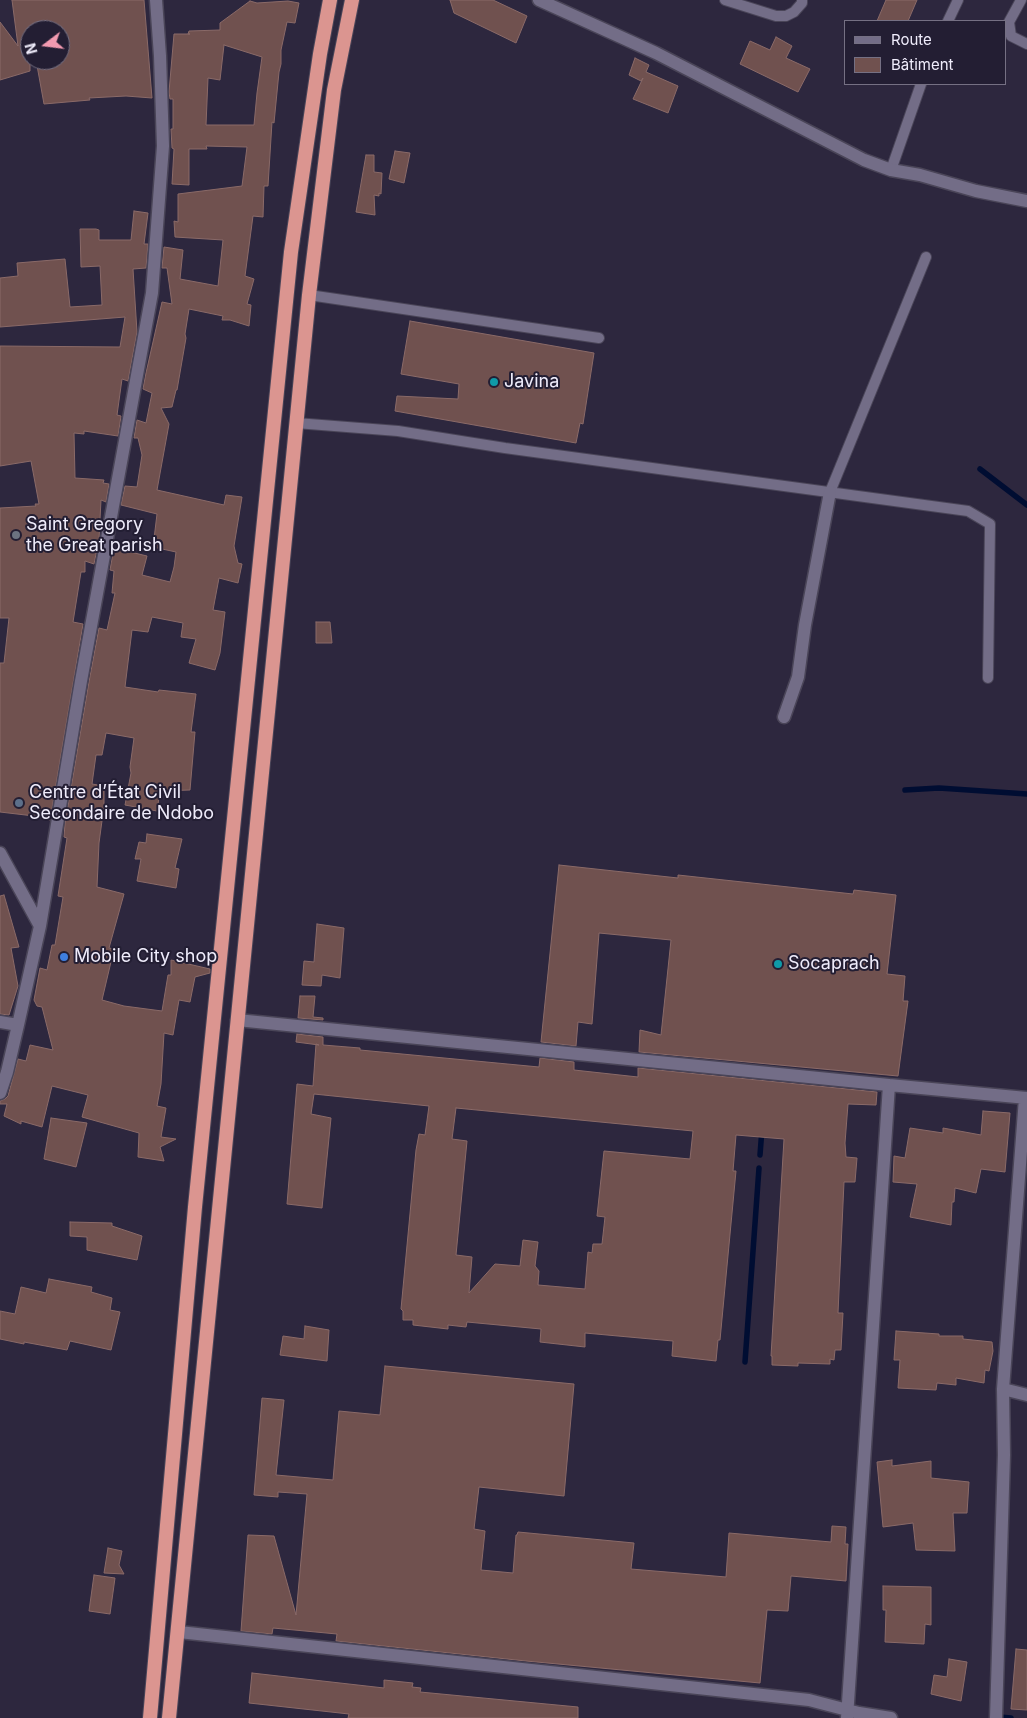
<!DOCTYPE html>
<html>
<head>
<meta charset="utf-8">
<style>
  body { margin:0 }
  #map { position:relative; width:1027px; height:1718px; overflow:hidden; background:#2d273e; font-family:Inter,sans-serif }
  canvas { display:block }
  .legend { position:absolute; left:844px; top:20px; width:162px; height:65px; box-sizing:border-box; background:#231e33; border:1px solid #757083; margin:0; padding:6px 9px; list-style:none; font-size:15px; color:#efecfb }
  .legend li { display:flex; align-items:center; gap:10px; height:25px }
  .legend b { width:25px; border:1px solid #757083 }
  .north { position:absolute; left:20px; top:20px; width:50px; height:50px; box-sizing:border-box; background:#231e33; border:1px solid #757083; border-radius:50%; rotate:255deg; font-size:14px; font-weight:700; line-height:20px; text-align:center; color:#efecfb }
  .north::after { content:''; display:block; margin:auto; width:18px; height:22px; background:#f29ab0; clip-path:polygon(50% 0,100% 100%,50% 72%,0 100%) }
</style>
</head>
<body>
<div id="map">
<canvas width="1027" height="1718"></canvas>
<ul class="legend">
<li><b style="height:6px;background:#736d87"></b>Route</li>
<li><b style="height:14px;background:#70514f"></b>Bâtiment</li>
</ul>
<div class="north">N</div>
</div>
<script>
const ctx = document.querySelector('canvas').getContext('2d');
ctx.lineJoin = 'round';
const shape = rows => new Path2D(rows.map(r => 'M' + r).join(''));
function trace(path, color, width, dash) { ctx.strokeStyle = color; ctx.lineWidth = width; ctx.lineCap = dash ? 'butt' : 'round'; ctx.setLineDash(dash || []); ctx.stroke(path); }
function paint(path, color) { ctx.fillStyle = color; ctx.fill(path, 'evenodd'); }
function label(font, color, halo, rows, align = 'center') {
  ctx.font = font + ' Inter,sans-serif'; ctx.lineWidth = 4; ctx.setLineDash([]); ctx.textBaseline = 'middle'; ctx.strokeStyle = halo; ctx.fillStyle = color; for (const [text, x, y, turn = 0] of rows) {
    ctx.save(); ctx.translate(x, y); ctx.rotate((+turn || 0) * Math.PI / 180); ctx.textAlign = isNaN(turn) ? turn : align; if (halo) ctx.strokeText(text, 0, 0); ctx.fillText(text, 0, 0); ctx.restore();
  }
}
const stream = shape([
  [980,469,1027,505],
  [905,790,939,788,1027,794],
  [760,1155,762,1129],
  [745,1362,759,1168],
  [999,1717,1011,1718]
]);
const building = shape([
  [12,0,144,0,152,98,126,96,89,98,90,100,44,104,36,60,60,60,60,30,30,30,30,71,0,80,0,22,18,46,12,0],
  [450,0,493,0,527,16,516,43,454,13,450,0],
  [886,0,917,0,908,21,877,21,886,0],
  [250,1,257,3,288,1,299,3,295,23,287,22,281,50,281,64,279,72,274,123,272,122,268,186,264,186,263,217,253,216,245,276,254,279,247,304,251,305,249,326,230,320,222,320,223,316,189,309,185,334,186,338,177,390,176,390,172,407,161,408,169,424,157,490,224,505,226,495,242,497,234,546,238,563,242,564,238,583,219,578,213,610,225,612,220,653,215,670,189,663,196,639,181,637,183,623,152,617,148,632,132,630,125,687,158,692,159,690,196,694,191,732,195,732,190,790,160,791,157,811,125,805,131,773,130,767,134,738,106,733,102,755,96,755,92,784,104,786,104,806,99,843,97,887,124,894,109,948,114,949,102,1000,124,1006,162,1011,168,975,171,975,171,960,210,969,210,973,195,977,190,1002,179,1000,173,1035,164,1033,161,1084,157,1106,166,1108,161,1137,176,1139,160,1147,164,1161,138,1157,139,1133,82,1117,88,1095,52,1086,42,1127,21,1121,21,1124,4,1116,7,1104,0,1104,0,1101,5,1099,8,1096,18,1059,26,1061,30,1045,53,1050,42,1007,37,1006,34,1000,40,968,47,970,52,945,55,945,63,897,58,896,67,838,64,837,65,824,89,682,99,628,107,630,115,593,112,593,114,571,110,570,114,548,147,556,142,575,170,582,174,567,176,552,153,547,157,514,121,505,125,486,137,487,142,455,138,438,134,438,137,420,146,423,152,393,143,389,146,373,162,302,172,304,167,268,162,268,164,247,183,250,180,279,218,286,223,240,175,237,174,221,178,222,178,194,242,186,247,147,206,146,207,149,189,149,189,185,172,184,174,149,172,148,171,129,173,129,173,99,170,99,169,92,174,34,190,34,188,34,189,31,220,30,220,23,250,1],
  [224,45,262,57,257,93,254,125,206,125,208,78,220,80,224,45],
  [776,37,792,46,786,58,810,69,798,92,740,64,750,41,770,50,776,37],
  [635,58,649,65,646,72,678,86,668,113,633,99,643,78,641,81,629,75,635,58],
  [395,151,410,153,404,183,389,179,395,151],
  [366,155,374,155,374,172,382,173,381,194,379,193,379,196,374,195,375,215,356,212,366,155],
  [134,211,148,213,144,244,148,244,146,268,133,269,137,332,128,381,122,379,117,415,121,416,118,436,84,431,84,434,74,433,75,478,104,480,103,483,109,484,106,502,101,500,99,539,94,564,85,561,85,572,81,572,73,622,83,624,50,820,34,816,0,812,0,663,4,663,9,618,0,618,0,508,36,506,35,504,39,504,31,461,0,466,0,346,120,347,125,317,0,327,0,278,18,276,17,263,65,259,70,307,102,305,100,266,81,267,80,229,96,229,99,230,99,240,131,240,134,211],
  [410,321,594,353,583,424,580,423,576,443,395,411,397,396,458,399,459,384,401,374,410,321],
  [316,622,330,622,332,643,316,643,316,622],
  [147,834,182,839,175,868,179,869,176,888,137,881,141,859,135,859,139,842,146,843,147,834],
  [559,865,678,878,678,875,853,894,854,890,896,895,887,974,905,976,903,1001,908,1001,898,1076,639,1052,640,1030,661,1035,671,940,599,933,592,1024,578,1022,576,1046,541,1042,559,865],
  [4,895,19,947,11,948,18,986,9,1015,0,1014,0,896,4,895],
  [317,924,344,928,340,978,322,975,321,986,302,985,304,961,314,962,317,924],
  [300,996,315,996,313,1017,323,1018,323,1020,298,1018,300,996],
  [297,1034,323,1037,323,1045,360,1048,360,1050,539,1067,540,1058,574,1062,574,1070,638,1077,638,1068,877,1092,876,1105,848,1104,845,1143,846,1157,857,1158,855,1182,844,1182,838,1313,843,1313,841,1350,835,1350,834,1360,830,1359,830,1364,798,1363,798,1366,772,1365,772,1356,771,1356,784,1139,736,1135,733,1171,736,1171,720,1340,718,1340,716,1361,672,1356,673,1341,585,1333,585,1347,540,1342,541,1329,467,1322,466,1327,448,1325,448,1329,413,1325,413,1320,403,1320,403,1311,401,1309,416,1150,419,1134,425,1135,429,1106,314,1094,311,1114,331,1118,322,1208,287,1204,297,1084,313,1086,316,1044,319,1045,296,1042,297,1034],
  [456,1108,693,1131,690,1159,604,1151,597,1216,605,1217,602,1244,593,1244,592,1253,588,1252,585,1289,538,1285,539,1271,535,1266,538,1242,523,1240,520,1266,495,1264,469,1293,472,1257,456,1255,467,1141,452,1139,456,1108],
  [983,1111,1010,1113,1005,1172,981,1169,976,1193,955,1188,954,1202,952,1202,951,1225,910,1217,917,1184,893,1182,894,1156,905,1158,910,1128,943,1133,943,1128,981,1135,983,1111],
  [51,1118,87,1123,76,1167,44,1159,51,1118],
  [70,1222,112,1223,112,1226,142,1236,137,1260,87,1250,87,1237,70,1236,70,1222],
  [49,1279,92,1287,91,1292,112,1298,110,1310,120,1312,111,1350,70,1341,67,1350,24,1342,24,1344,0,1339,0,1311,15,1314,21,1287,46,1293,49,1279],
  [305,1326,329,1330,327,1361,280,1355,283,1336,304,1339,305,1326],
  [896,1331,939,1334,939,1336,963,1336,963,1339,992,1342,993,1351,989,1371,985,1370,984,1383,956,1378,956,1385,937,1383,936,1390,898,1388,900,1360,894,1360,896,1331],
  [385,1366,574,1384,564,1496,479,1487,474,1529,485,1531,481,1570,513,1573,516,1535,517,1535,518,1532,634,1543,631,1569,726,1577,729,1533,831,1542,832,1526,846,1527,845,1544,848,1544,846,1581,791,1576,788,1611,767,1610,760,1683,526,1661,336,1641,337,1634,273,1628,272,1634,241,1631,248,1535,274,1536,296,1615,307,1494,278,1492,278,1497,254,1495,262,1398,284,1400,276,1475,333,1480,339,1411,380,1415,385,1366],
  [892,1460,892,1466,931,1461,931,1478,969,1482,967,1513,953,1513,955,1551,916,1550,913,1523,883,1527,877,1462,892,1460],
  [108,1548,122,1551,119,1565,124,1574,104,1573,108,1548],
  [94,1575,115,1578,110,1614,89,1611,94,1575],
  [883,1586,931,1587,931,1625,925,1624,924,1644,885,1642,886,1610,883,1610,883,1586],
  [1016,1649,1027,1650,1027,1710,1011,1709,1016,1649],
  [949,1659,967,1662,961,1701,931,1694,934,1675,947,1677,949,1659],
  [252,1673,384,1688,384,1680,413,1683,412,1687,421,1688,420,1692,578,1707,578,1718,348,1718,349,1714,249,1703,252,1673]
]);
const service = shape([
  [725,0,776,16,786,16,794,12,802,3,802,0],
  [1021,0,1009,22,1011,36,1027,44],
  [948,21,958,0],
  [891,170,921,84],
  [309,295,599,338],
  [296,423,398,431,505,448,968,511,990,524,988,678],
  [830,492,926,257]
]);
const minor = shape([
  [539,0,656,53,864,160,891,170,920,175,976,191,1027,201],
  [784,717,798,677,805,625,830,492],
  [0,853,40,926],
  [237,1020,889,1085],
  [0,1022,18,1025],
  [0,1093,7,1072,18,1025,40,926,81,681,152,293,163,146,160,56,156,0],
  [1003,1389,1027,1395],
  [179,1632,809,1700,859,1713,891,1718],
  [847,1718,889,1085,1027,1098],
  [996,1718,1004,1455,1003,1389,1025,1098]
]);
const trunk = shape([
  [150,1718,195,1207,291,252,320,54,330,0],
  [169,1718,309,295,334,90,352,0]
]);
const markers = [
  [494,382,5,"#0f9aa8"],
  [16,535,5,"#6b7280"],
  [19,803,5,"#5c6f8a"],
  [64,957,5,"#3f7fe0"],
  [778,964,5,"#0f9aa8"]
];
const poiNames = [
  ["Javina",504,382],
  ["Saint Gregory",26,525],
  ["the Great parish",26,546],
  ["Centre d’État Civil",29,793],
  ["Secondaire de Ndobo",29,814],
  ["Mobile City shop",74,957],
  ["Socaprach",788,964]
];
trace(stream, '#000d32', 5.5);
paint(building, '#70514f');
trace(building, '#8a6a68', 1);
trace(service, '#4a4558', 12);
trace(minor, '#4a4558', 15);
trace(trunk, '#4a4558', 16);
trace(service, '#736d87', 10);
trace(minor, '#736d87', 12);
trace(trunk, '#db9590', 14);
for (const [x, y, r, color] of markers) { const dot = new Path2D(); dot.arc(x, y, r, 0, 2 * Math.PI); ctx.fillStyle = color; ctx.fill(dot); trace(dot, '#231e33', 2); }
label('18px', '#efecfb', '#231e33', poiNames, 'left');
</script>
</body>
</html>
